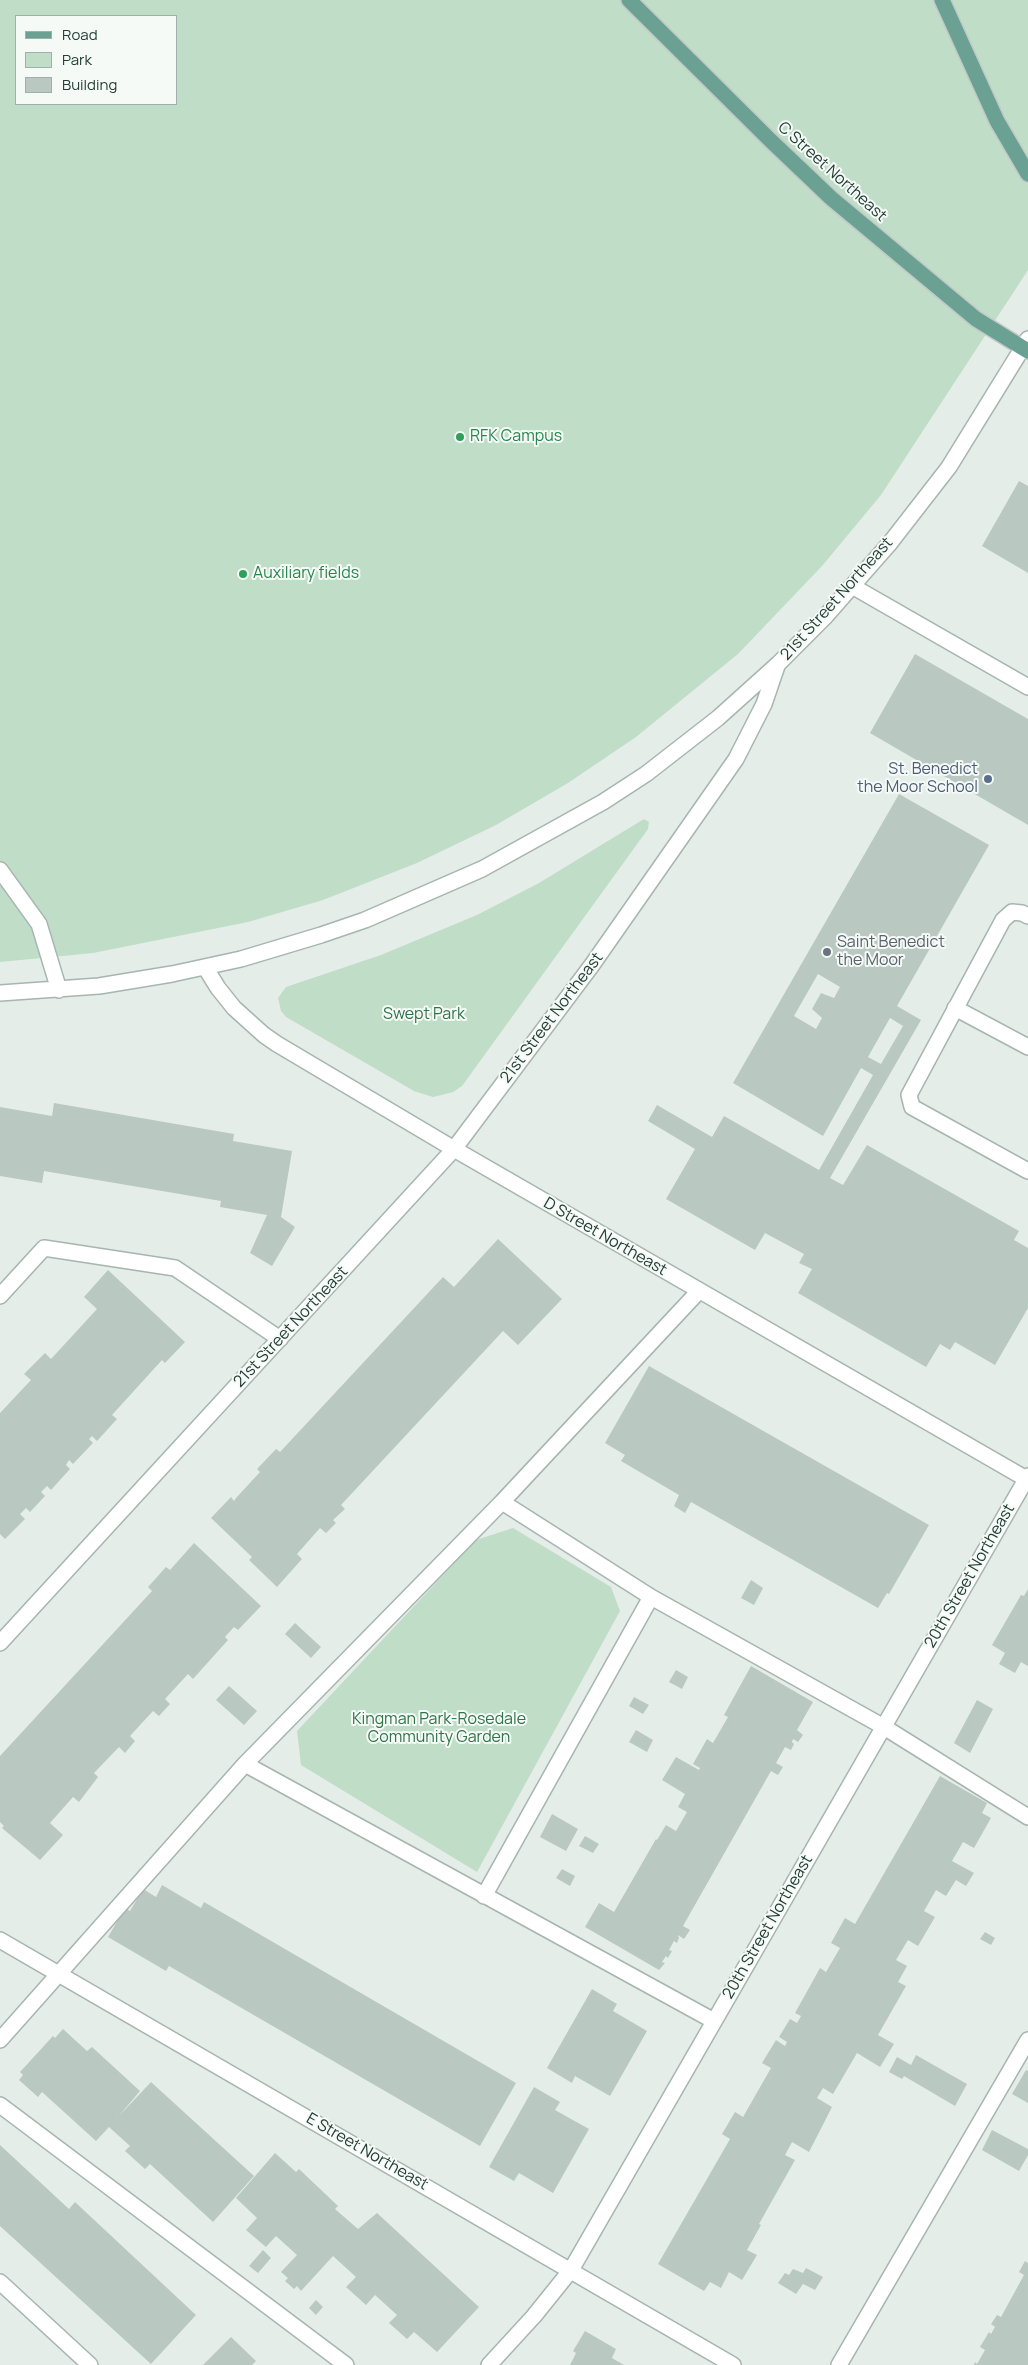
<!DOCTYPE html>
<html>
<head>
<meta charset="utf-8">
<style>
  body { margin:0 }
  #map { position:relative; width:1028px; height:2365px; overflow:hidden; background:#e5ede9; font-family:Manrope,sans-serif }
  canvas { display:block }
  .legend { position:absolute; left:15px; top:15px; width:162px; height:90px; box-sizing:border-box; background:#f5faf7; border:1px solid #a1afaa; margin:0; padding:6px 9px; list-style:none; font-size:15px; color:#243e37 }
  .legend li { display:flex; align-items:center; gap:10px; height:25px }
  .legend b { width:25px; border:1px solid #a1afaa }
</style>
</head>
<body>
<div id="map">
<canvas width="1028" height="2365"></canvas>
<ul class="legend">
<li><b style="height:6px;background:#6ba193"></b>Road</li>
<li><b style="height:14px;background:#bfddc7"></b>Park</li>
<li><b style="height:14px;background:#bac8c2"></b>Building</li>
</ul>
</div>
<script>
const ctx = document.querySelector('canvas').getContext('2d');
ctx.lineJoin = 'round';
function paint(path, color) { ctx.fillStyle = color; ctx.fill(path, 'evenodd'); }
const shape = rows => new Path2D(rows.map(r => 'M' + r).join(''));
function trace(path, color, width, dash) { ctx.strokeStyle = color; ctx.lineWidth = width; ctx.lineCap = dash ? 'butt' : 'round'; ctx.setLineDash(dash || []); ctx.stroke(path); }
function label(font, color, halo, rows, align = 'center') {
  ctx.font = font + ' Manrope,sans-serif'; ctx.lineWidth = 4; ctx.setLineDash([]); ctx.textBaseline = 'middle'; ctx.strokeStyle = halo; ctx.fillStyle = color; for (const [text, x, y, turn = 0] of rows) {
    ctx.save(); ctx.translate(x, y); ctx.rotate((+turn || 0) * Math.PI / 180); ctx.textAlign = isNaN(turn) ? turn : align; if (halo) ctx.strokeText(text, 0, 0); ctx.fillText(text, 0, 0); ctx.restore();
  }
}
const green = shape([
  [0,0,1028,0,1028,270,881,495,822,566,738,654,636,737,568,783,496,825,417,863,323,900,248,922,93,953,0,962],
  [16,16,176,16,176,104,16,104],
  [644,819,649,822,648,829,462,1086,453,1092,433,1097,414,1091,286,1017,281,1011,278,998,286,987,381,955,477,915,539,883],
  [513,1528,611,1587,620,1611,477,1872,301,1765,297,1731,476,1540]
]);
const building = shape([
  [1019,481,1028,486,1028,573,982,546],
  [915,654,1028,719,1028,825,870,733],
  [899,794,989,845,897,1006,921,1020,830,1178,843,1185,867,1145,1019,1231,1014,1240,1028,1248,1028,1308,995,1365,955,1342,950,1350,940,1344,926,1367,798,1293,812,1269,799,1263,804,1254,765,1233,755,1250,666,1199,695,1149,648,1121,657,1105,712,1137,724,1116,819,1170,873,1075,861,1068,823,1136,733,1083],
  [818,974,840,987,834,998,821,993,812,1009,822,1018,816,1029,794,1016],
  [890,1018,903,1026,881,1064,868,1057],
  [54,1103,234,1134,233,1141,292,1151,281,1217,295,1227,272,1266,250,1253,267,1215,220,1207,221,1201,44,1171,42,1183,0,1176,0,1107,52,1116],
  [498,1239,562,1299,518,1345,503,1331,341,1505,345,1509,333,1520,336,1523,326,1533,320,1528,297,1554,302,1559,277,1587,249,1560,252,1557,211,1518,231,1497,234,1501,236,1498,260,1472,257,1469,276,1449,280,1452,443,1277,454,1287],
  [108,1270,185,1342,165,1363,162,1360,112,1415,117,1419,97,1441,92,1436,89,1439,93,1443,73,1464,69,1460,66,1465,70,1469,51,1490,47,1486,41,1492,45,1496,30,1512,26,1508,20,1514,25,1519,5,1539,0,1534,0,1413,31,1380,24,1374,45,1353,51,1359,97,1309,84,1297],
  [649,1366,929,1525,889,1594,887,1593,878,1608,691,1502,685,1513,674,1506,679,1495,621,1461,625,1455,605,1443],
  [194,1543,261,1606,238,1630,234,1627,225,1637,228,1640,193,1679,188,1674,165,1699,170,1704,159,1716,153,1711,130,1736,135,1741,125,1753,119,1747,94,1773,98,1777,79,1802,73,1797,50,1823,63,1835,40,1860,2,1828,4,1826,0,1822,0,1756,152,1591,148,1587,166,1567,170,1570],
  [751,1580,763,1588,754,1605,741,1598],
  [1028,1589,1028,1666,1021,1662,1015,1673,999,1664,1005,1653,992,1645,1021,1595,1024,1596],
  [295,1623,321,1647,311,1658,285,1634],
  [751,1666,813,1702,797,1730,803,1735,798,1742,793,1739,792,1742,794,1744,791,1750,785,1747,776,1763,783,1767,778,1775,771,1771,683,1926,690,1930,684,1939,678,1935,679,1938,677,1943,674,1941,669,1950,672,1951,668,1958,666,1956,662,1962,665,1963,659,1970,585,1927,599,1903,614,1912,656,1839,657,1840,666,1825,676,1831,687,1812,678,1807,685,1794,662,1780,676,1757,699,1770,700,1768,693,1764,707,1739,713,1743,728,1717,724,1715],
  [676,1670,688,1677,682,1689,669,1682],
  [229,1686,257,1711,244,1725,216,1700],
  [634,1697,649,1705,643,1714,629,1706],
  [977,1700,993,1709,970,1753,954,1743],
  [636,1730,653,1740,647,1752,629,1742],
  [940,1776,987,1803,982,1813,991,1818,974,1848,963,1842,952,1861,974,1873,966,1886,956,1880,946,1896,936,1890,924,1911,935,1917,918,1946,908,1940,896,1960,907,1966,898,1982,906,1986,878,2035,894,2044,880,2067,857,2053,833,2094,823,2088,817,2098,832,2107,809,2152,792,2142,785,2155,795,2160,759,2224,761,2225,747,2250,757,2255,742,2280,729,2272,721,2288,710,2282,704,2291,658,2264,730,2139,722,2134,735,2112,743,2117,771,2068,762,2063,776,2040,785,2046,787,2042,779,2037,790,2019,797,2023,801,2016,795,2013,820,1968,826,1972,840,1948,831,1943,845,1918,855,1924],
  [552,1814,578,1829,566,1851,540,1837],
  [585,1836,599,1844,593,1853,579,1846],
  [562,1869,575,1876,570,1886,556,1878],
  [162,1885,201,1908,204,1902,516,2083,480,2146,169,1966,166,1971,108,1937,125,1908,130,1911,143,1889,156,1897],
  [985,1932,995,1938,991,1945,980,1939],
  [592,1989,617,2004,613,2011,647,2031,610,2096,575,2076,572,2083,547,2068],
  [63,2029,87,2051,92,2047,140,2091,118,2117,151,2082,254,2176,213,2222,150,2164,145,2169,125,2151,130,2146,109,2127,96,2141,42,2092,38,2097,19,2080,23,2075,20,2072,53,2036,55,2038],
  [916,2055,967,2084,955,2106,904,2076,902,2079,889,2072,897,2057,911,2065],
  [1026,2070,1028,2071,1028,2103,1012,2094],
  [534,2087,560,2102,555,2110,589,2129,553,2193,519,2173,514,2181,489,2167],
  [992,2130,1028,2149,1028,2155,1019,2171,982,2150],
  [0,2145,69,2209,75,2202,196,2315,151,2364,0,2226],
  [275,2153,296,2172,299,2169,338,2206,335,2209,358,2229,377,2213,479,2307,437,2352,414,2332,407,2339,389,2323,397,2315,375,2295,366,2305,346,2287,356,2277,333,2256,301,2291,297,2286,294,2289,285,2281,288,2278,281,2272,297,2255,276,2236,266,2247,246,2230,257,2218,236,2198],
  [263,2250,271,2258,258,2273,249,2266],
  [1025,2261,1028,2263,1028,2365,974,2365,975,2362,977,2364,985,2350,980,2347,989,2332,991,2334,995,2327,991,2324,997,2315,1001,2317,1024,2275,1019,2272],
  [806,2268,823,2277,815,2290,803,2284,796,2294,778,2283,785,2273,789,2275,793,2269,803,2273],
  [316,2300,323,2307,316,2315,309,2308],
  [585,2331,616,2349,612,2358,624,2365,570,2365,576,2353,573,2351],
  [231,2337,256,2361,252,2365,203,2365]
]);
const minor = shape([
  [852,586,1028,687],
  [0,870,39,924,59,990],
  [1028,916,1022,913,1012,912,1003,920,909,1095,912,1107,1028,1171],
  [205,967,218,988,234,1008,264,1035,277,1044,454,1149,1028,1480],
  [0,993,99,986,172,974,241,959,321,935,365,920,482,869,603,802,646,774,718,718,778,664,824,618,890,543,949,467,1028,339],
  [955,1008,1028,1047],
  [0,1296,44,1248,175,1268,280,1339],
  [502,1502,651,1597,884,1727,1028,1817],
  [0,1643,454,1149,592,965,736,759,764,704,777,666],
  [245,1764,714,2021],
  [484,1896,651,1597],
  [0,1940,733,2365],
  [0,2040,245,1764,502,1502,699,1291],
  [0,2105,346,2365],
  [0,2282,90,2365],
  [489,2365,534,2316,571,2270,1028,1476],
  [839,2365,1028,2040]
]);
const major = shape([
  [629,0,769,139,831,198,976,319,1028,351],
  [942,0,997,121,1028,174]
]);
const markers = [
  [460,437,5,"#2e9e5b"],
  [243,574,5,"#2e9e5b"],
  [988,779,5,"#5c6f8a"],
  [827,952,5,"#6b7280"]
];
const streetNames = [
  ["C Street Northeast",832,172,42],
  ["21st Street Northeast",837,599,-48],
  ["21st Street Northeast",552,1018,-53],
  ["D Street Northeast",605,1237,30],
  ["21st Street Northeast",291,1327,-47],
  ["20th Street Northeast",970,1576,-60],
  ["20th Street Northeast",768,1927,-60],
  ["E Street Northeast",367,2152,30]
];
const leisureNames = [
  ["RFK Campus",470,437],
  ["Auxiliary fields",253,574]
];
const serviceNames = [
  ["St. Benedict",978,770],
  ["the Moor School",978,788]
];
const worshipNames = [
  ["Saint Benedict",837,943],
  ["the Moor",837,961]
];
const parkNames = [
  ["Swept Park",424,1015],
  ["Kingman Park-Rosedale",439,1720],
  ["Community Garden",439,1738]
];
paint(green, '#bfddc7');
paint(building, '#bac8c2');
trace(minor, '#a7b5b0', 18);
trace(major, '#c2c9c7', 18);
trace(minor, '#fff', 15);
trace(major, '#6ba193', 15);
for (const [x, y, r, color] of markers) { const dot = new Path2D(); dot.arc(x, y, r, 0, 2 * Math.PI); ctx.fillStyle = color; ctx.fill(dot); trace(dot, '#f5faf7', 2); }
label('16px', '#243e37', '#f5faf7', streetNames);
label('16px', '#27864d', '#f5faf7', leisureNames, 'left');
label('16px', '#4e5e75', '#f5faf7', serviceNames, 'right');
label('16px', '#5b616d', '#f5faf7', worshipNames, 'left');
label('16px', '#30744a', '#f5faf7', parkNames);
</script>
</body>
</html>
